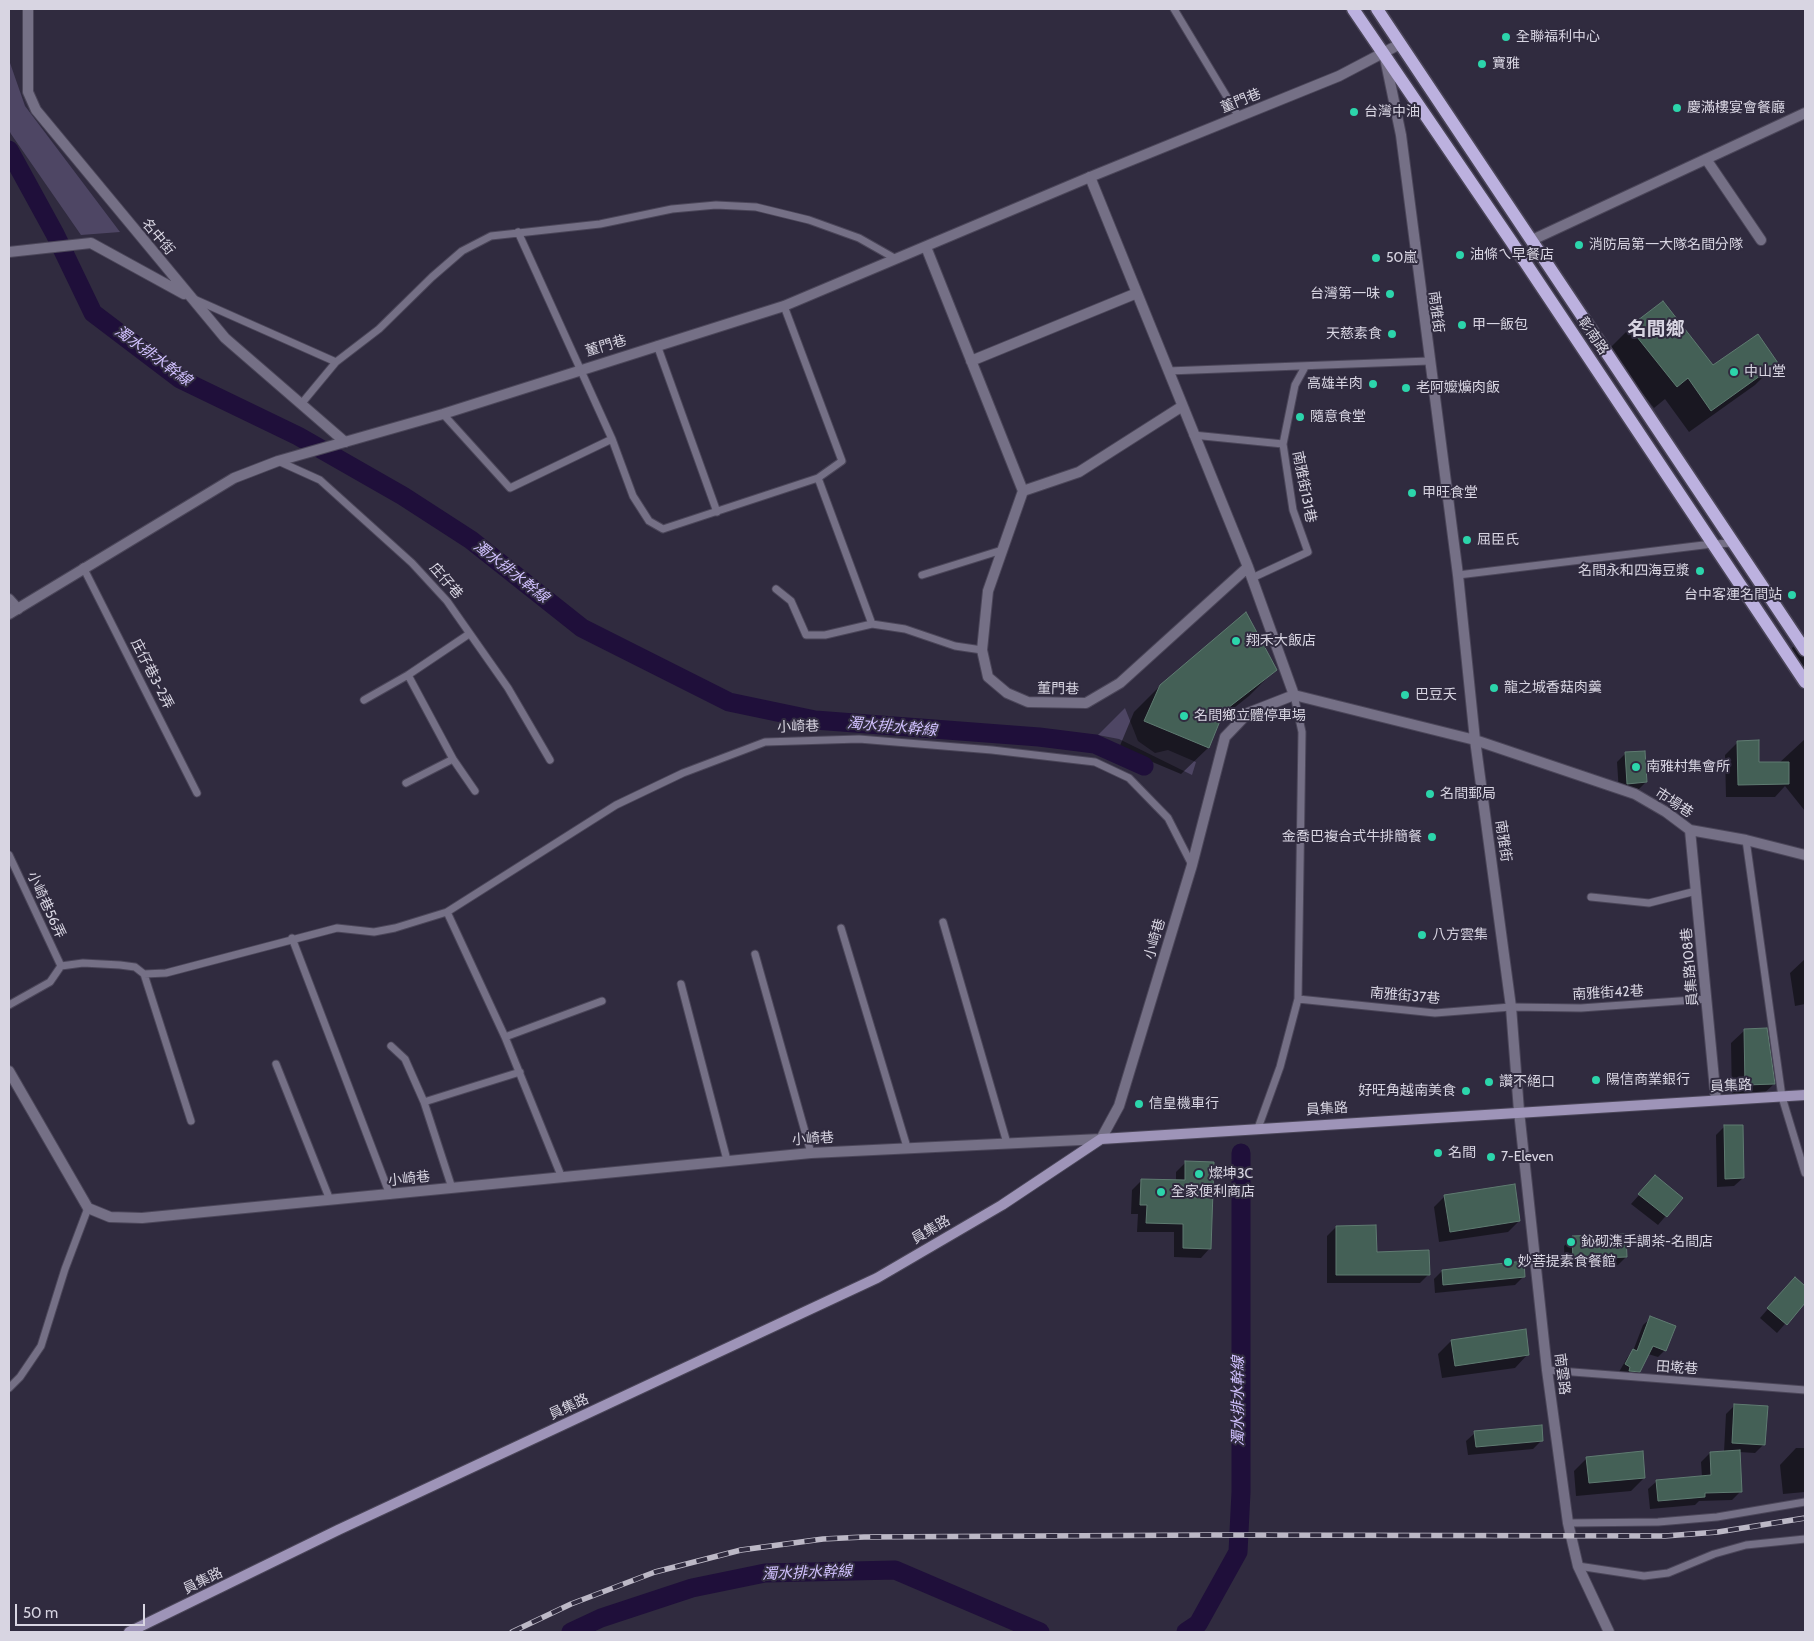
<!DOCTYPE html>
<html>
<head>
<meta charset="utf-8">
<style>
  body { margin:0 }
  #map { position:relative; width:1814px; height:1641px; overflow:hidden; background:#302b3f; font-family:Cabin,sans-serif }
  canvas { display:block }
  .frame { position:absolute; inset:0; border:10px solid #d8d5e2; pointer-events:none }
  .scale { position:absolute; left:15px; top:1604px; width:130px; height:22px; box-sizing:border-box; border:2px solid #d8d5e2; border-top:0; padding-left:6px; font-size:15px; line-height:18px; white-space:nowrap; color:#d8d5e2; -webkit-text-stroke:4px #302b3f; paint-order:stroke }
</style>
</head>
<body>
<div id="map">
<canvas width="1814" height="1641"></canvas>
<div class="frame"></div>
<div class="scale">50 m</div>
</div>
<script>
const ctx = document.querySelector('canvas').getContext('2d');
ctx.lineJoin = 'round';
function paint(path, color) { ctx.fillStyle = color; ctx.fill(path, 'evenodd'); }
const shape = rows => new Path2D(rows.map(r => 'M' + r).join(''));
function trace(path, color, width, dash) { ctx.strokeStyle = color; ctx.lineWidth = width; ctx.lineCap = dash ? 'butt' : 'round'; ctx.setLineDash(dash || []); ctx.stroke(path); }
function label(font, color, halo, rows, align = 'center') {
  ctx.font = font + ' Cabin,"Noto Sans TC",sans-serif'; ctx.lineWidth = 4; ctx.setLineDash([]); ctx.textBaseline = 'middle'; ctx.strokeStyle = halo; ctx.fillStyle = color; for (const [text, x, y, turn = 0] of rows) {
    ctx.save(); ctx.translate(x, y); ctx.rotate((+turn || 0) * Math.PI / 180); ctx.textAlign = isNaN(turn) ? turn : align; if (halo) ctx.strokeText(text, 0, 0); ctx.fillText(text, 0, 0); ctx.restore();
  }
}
const green = shape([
  [9,60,25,106,120,232,81,235,11,134,9,130],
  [1125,708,1138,741,1155,753,1168,750,1196,762,1192,775,1119,739,1098,735]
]);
const shadow = shape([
  [1630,328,1713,367,1777,363,1755,385,1689,432,1665,399,1654,408,1608,350],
  [1805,635,1805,672,1789,651],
  [1275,670,1249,696,1220,719,1208,748,1181,774,1119,748,1134,712,1160,686],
  [1805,739,1805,811,1785,786,1775,797,1726,797,1725,755,1738,742,1758,763,1779,763],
  [1625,754,1646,782,1638,790,1619,792,1617,762],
  [1805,959,1805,1004,1795,1006,1790,973],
  [1745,1030,1774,1084,1760,1097,1732,1098,1731,1043],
  [1724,1127,1743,1178,1734,1186,1717,1187,1716,1135],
  [1186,1162,1210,1248,1201,1258,1174,1257,1174,1232,1137,1232,1138,1214,1131,1214,1132,1190,1141,1181,1176,1181,1176,1172],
  [1649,1184,1681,1198,1658,1225,1631,1204],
  [1445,1196,1519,1221,1508,1232,1439,1242,1434,1207],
  [1336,1227,1376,1253,1428,1275,1420,1283,1327,1283,1327,1236],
  [1573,1237,1626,1257,1618,1265,1565,1267,1564,1246],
  [1442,1271,1524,1276,1515,1285,1435,1293,1434,1279],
  [1795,1278,1805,1287,1805,1301,1777,1333,1760,1318],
  [1651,1318,1665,1350,1658,1357,1648,1354,1639,1371,1631,1379,1619,1372,1627,1358,1633,1351,1643,1325],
  [1451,1341,1528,1354,1515,1368,1442,1378,1438,1354],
  [1735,1405,1764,1444,1755,1453,1739,1452,1741,1491,1732,1500,1699,1501,1695,1505,1650,1509,1648,1489,1657,1481,1702,1477,1701,1462,1710,1453,1724,1452,1726,1414],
  [1475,1433,1542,1440,1533,1449,1468,1455,1466,1441],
  [1796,1448,1805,1448,1805,1492,1783,1494,1780,1465],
  [1587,1458,1644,1478,1631,1491,1576,1496,1574,1471]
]);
const canal = shape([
  [9,150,55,234,93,313,180,379,298,436,403,496,471,540,582,628,729,702,815,720,1039,737,1095,744,1144,766],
  [571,1632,601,1618,692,1588,765,1573,895,1570,1040,1632],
  [1186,1632,1198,1624,1238,1552,1241,1492,1241,1153]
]);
const building = shape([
  [1663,301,1713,365,1758,334,1778,363,1711,411,1688,378,1677,387,1629,327,1663,301],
  [1246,612,1277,670,1224,711,1209,748,1144,721,1160,685,1246,612],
  [1759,740,1759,762,1789,762,1789,784,1738,785,1737,741,1759,740],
  [1645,751,1647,782,1627,784,1625,752,1645,751],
  [1767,1028,1775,1084,1745,1085,1744,1029,1767,1028],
  [1724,1125,1743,1125,1744,1178,1725,1179,1724,1125],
  [1185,1161,1214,1162,1211,1249,1183,1248,1183,1224,1146,1223,1147,1205,1140,1205,1141,1179,1185,1180,1185,1161],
  [1655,1175,1683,1198,1667,1217,1638,1194,1655,1175],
  [1515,1184,1520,1221,1450,1232,1444,1195,1515,1184],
  [1376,1225,1377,1252,1429,1250,1430,1275,1336,1275,1336,1226,1376,1225],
  [1626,1234,1627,1257,1573,1259,1572,1236,1626,1234],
  [1524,1261,1525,1277,1443,1285,1442,1270,1524,1261],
  [1795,1277,1805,1286,1805,1303,1787,1325,1767,1308,1795,1277],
  [1650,1316,1676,1326,1666,1351,1653,1346,1640,1372,1629,1371,1630,1367,1625,1364,1633,1349,1637,1351,1650,1316],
  [1526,1329,1529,1355,1455,1366,1451,1340,1526,1329],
  [1734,1404,1768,1406,1765,1445,1732,1443,1734,1404],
  [1542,1425,1543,1441,1476,1447,1474,1431,1542,1425],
  [1740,1450,1742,1492,1705,1493,1705,1497,1658,1501,1656,1480,1711,1475,1710,1452,1740,1450],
  [1643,1451,1645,1478,1589,1483,1586,1457,1643,1451]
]);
const service = shape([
  [1174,9,1239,117],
  [518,232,612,439,633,496,649,521,663,529,818,478,842,461,784,306],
  [194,299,336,362],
  [657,345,717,512],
  [1168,371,1429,361],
  [302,403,336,362,379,329,432,277,462,251,491,236,600,224,672,209,716,205,756,207,809,220,859,238,896,259],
  [443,414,510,488,612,439],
  [1193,435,1283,444],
  [278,461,320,480,412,563,447,601,508,688,550,760],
  [818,478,872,624],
  [83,567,197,793],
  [922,575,1002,550],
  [1458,575,1712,544,1735,543],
  [1252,578,1308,552,1293,510,1283,444,1295,385,1305,367],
  [776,589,791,601,806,635,825,635,872,624,905,629,955,646,982,650],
  [408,675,453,759,475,791],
  [364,700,408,675,469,634],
  [406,783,453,759],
  [1746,840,1782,1097,1805,1173],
  [9,855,61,966],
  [1591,897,1649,903,1696,891],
  [447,912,505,1037,562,1178],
  [943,922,1007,1143],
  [841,928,907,1147],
  [292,938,390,1195],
  [755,954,811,1153],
  [144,974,191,1121],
  [681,984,727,1160],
  [1298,999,1435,1013,1511,1007,1581,1008,1707,999],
  [9,1005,50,982,61,966,83,963,120,965,135,967,144,974,166,973,337,928,374,932,395,928,447,912,616,805,683,773,765,742,859,739,992,750,1095,762,1129,778,1168,818,1192,865],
  [505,1037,602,1001],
  [391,1046,405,1059,424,1102],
  [276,1064,330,1200],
  [1258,1128,1280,1067,1298,999,1302,732,1294,695],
  [452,1188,424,1102,520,1072],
  [1547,1370,1805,1390],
  [9,1388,20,1377,41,1346,65,1269,88,1208],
  [1568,1523,1658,1522,1717,1517,1805,1502],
  [1578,1566,1644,1576,1668,1573,1714,1554,1746,1545,1805,1539]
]);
const minor = shape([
  [28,9,28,92,36,110,225,338,345,442],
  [1385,58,1401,135,1458,575,1475,740,1511,1007,1519,1111,1547,1370,1568,1523,1578,1566,1609,1632],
  [1706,159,1761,240],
  [1090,177,1248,567,1294,695],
  [1532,240,1805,113],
  [926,247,1023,491,988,591,982,650,988,677,1007,693,1028,702,1086,703,1120,683,1248,567],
  [9,252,91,243,184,294],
  [971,361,1137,293],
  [1023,491,1079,472,1181,407],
  [9,599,18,609],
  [1294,695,1475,740,1635,794,1666,812,1690,830,1746,840,1805,855],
  [1690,830,1716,1100],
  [9,1071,88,1208,110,1217,142,1218,811,1153,1101,1139,1119,1106,1192,865,1225,737,1248,713,1294,695]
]);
const tertiary = shape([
  [9,614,234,478,278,461,443,414,784,306,1090,177,1339,76,1400,44]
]);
const secondary = shape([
  [129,1632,338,1530,877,1278,1002,1205,1101,1139,1805,1095]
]);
const primary = shape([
  [1353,9,1511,241,1805,682],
  [1377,9,1805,650]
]);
const rail = shape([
  [512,1632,571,1604,655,1572,741,1550,823,1539,864,1537,1214,1535,1665,1536,1718,1532,1805,1518]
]);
const markers = [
  [1506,37,5,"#2cd5ab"],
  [1482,64,5,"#2cd5ab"],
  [1677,108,5,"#2cd5ab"],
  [1354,112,5,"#2cd5ab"],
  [1579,245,5,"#2cd5ab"],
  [1460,255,5,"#2cd5ab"],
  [1376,258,5,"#2cd5ab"],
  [1390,294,5,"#2cd5ab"],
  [1462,325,5,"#2cd5ab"],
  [1392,334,5,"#2cd5ab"],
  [1734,372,5,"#2cd5ab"],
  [1373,384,5,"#2cd5ab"],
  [1406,388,5,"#2cd5ab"],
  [1300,417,5,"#2cd5ab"],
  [1412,493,5,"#2cd5ab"],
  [1467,540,5,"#2cd5ab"],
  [1700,571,5,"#2cd5ab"],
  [1792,595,5,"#2cd5ab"],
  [1236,641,5,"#2cd5ab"],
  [1494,688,5,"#2cd5ab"],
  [1405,695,5,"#2cd5ab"],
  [1184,716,5,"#2cd5ab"],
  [1636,767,5,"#2cd5ab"],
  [1430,794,5,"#2cd5ab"],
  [1432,837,5,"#2cd5ab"],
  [1422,935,5,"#2cd5ab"],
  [1596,1080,5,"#2cd5ab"],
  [1489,1082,5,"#2cd5ab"],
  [1466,1091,5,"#2cd5ab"],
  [1139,1104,5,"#2cd5ab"],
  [1438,1153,5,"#2cd5ab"],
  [1491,1157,5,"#2cd5ab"],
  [1199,1174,5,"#2cd5ab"],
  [1161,1192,5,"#2cd5ab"],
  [1571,1242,5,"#2cd5ab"],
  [1508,1262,5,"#2cd5ab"]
];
const poiNames = [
  ["全聯福利中心",1516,37],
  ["寶雅",1492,64],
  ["慶滿樓宴會餐廳",1687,108],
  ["台灣中油",1364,112],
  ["消防局第一大隊名間分隊",1589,245],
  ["油條ㄟ早餐店",1470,255],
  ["50嵐",1386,258],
  ["台灣第一味",1380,294,"right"],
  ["甲一飯包",1472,325],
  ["天慈素食",1382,334,"right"],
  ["中山堂",1744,372],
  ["高雄羊肉",1363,384,"right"],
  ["老阿嬤爌肉飯",1416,388],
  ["隨意食堂",1310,417],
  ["甲旺食堂",1422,493],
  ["屈臣氏",1477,540],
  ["名間永和四海豆漿",1690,571,"right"],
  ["台中客運名間站",1782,595,"right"],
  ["翔禾大飯店",1246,641],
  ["龍之城香菇肉羹",1504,688],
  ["巴豆夭",1415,695],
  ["名間鄉立體停車場",1194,716],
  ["南雅村集會所",1646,767],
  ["名間郵局",1440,794],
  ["金喬巴複合式牛排簡餐",1422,837,"right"],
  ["八方雲集",1432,935],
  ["陽信商業銀行",1606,1080],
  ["讚不絕口",1499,1082],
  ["好旺角越南美食",1456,1091,"right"],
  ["信皇機車行",1149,1104],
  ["名間",1448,1153],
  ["7-Eleven",1501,1157],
  ["燦坤3C",1209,1174],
  ["全家便利商店",1171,1192],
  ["鈊砌潗手調茶-名間店",1581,1242],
  ["妙菩提素食餐館",1518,1262]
];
const streetNames = [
  ["董門巷",1241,101,-22],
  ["名中街",158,237,50],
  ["南雅街",1436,312,83],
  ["彰南路",1593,336,56],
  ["董門巷",606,346,-17],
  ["南雅街131巷",1304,487,79],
  ["庄仔巷",446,581,49],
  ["庄仔巷3-2弄",152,674,63],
  ["董門巷",1058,689,1],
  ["小崎巷",798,727,-2],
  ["市場巷",1674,803,33],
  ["南雅街",1503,841,82],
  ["小崎巷56弄",46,905,65],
  ["小崎巷",1155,939,-74],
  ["員集路108巷",1690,967,-95],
  ["南雅街42巷",1608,993,-3],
  ["南雅街37巷",1405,996,5],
  ["員集路",1731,1086,-3],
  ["員集路",1327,1109,-4],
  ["小崎巷",813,1139,-4],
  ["小崎巷",409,1179,-6],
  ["員集路",931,1230,-30],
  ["田墘巷",1677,1368,4],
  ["南雲路",1562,1374,83],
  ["員集路",569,1407,-25],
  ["員集路",203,1581,-26]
];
const waterNames = [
  ["濁水排水幹線",153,356,36],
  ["濁水排水幹線",511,572,38],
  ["濁水排水幹線",892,727,5],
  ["濁水排水幹線",1239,1401,-90],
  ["濁水排水幹線",807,1573,-2]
];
const districtNames = [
  ["名間鄉",1656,329]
];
paint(green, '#4e4664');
paint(shadow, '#0007');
trace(canal, '#1f0f3a', 19);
paint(building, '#446056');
trace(building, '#5f7b71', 1);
trace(service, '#4b4659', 9);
trace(minor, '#4b4659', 12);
trace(tertiary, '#4b4659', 12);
trace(secondary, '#4b4659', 12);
trace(primary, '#4b4659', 15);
trace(service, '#757086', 7);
trace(minor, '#757086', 10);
trace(tertiary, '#757086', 10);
trace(secondary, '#9e94b8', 10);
trace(primary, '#bcb1df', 12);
trace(rail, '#bcb8c6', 5.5);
trace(rail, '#302b3f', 4, [11]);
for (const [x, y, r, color] of markers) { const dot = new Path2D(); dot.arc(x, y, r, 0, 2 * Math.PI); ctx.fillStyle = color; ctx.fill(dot); trace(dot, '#302b3f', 2); }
label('14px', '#d8d5e2', '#302b3f', poiNames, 'left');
label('14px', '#d8d5e2', '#302b3f', streetNames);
label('italic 15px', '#d0c0fe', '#302b3f', waterNames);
label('bold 19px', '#d8d5e2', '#302b3f', districtNames);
</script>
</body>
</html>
